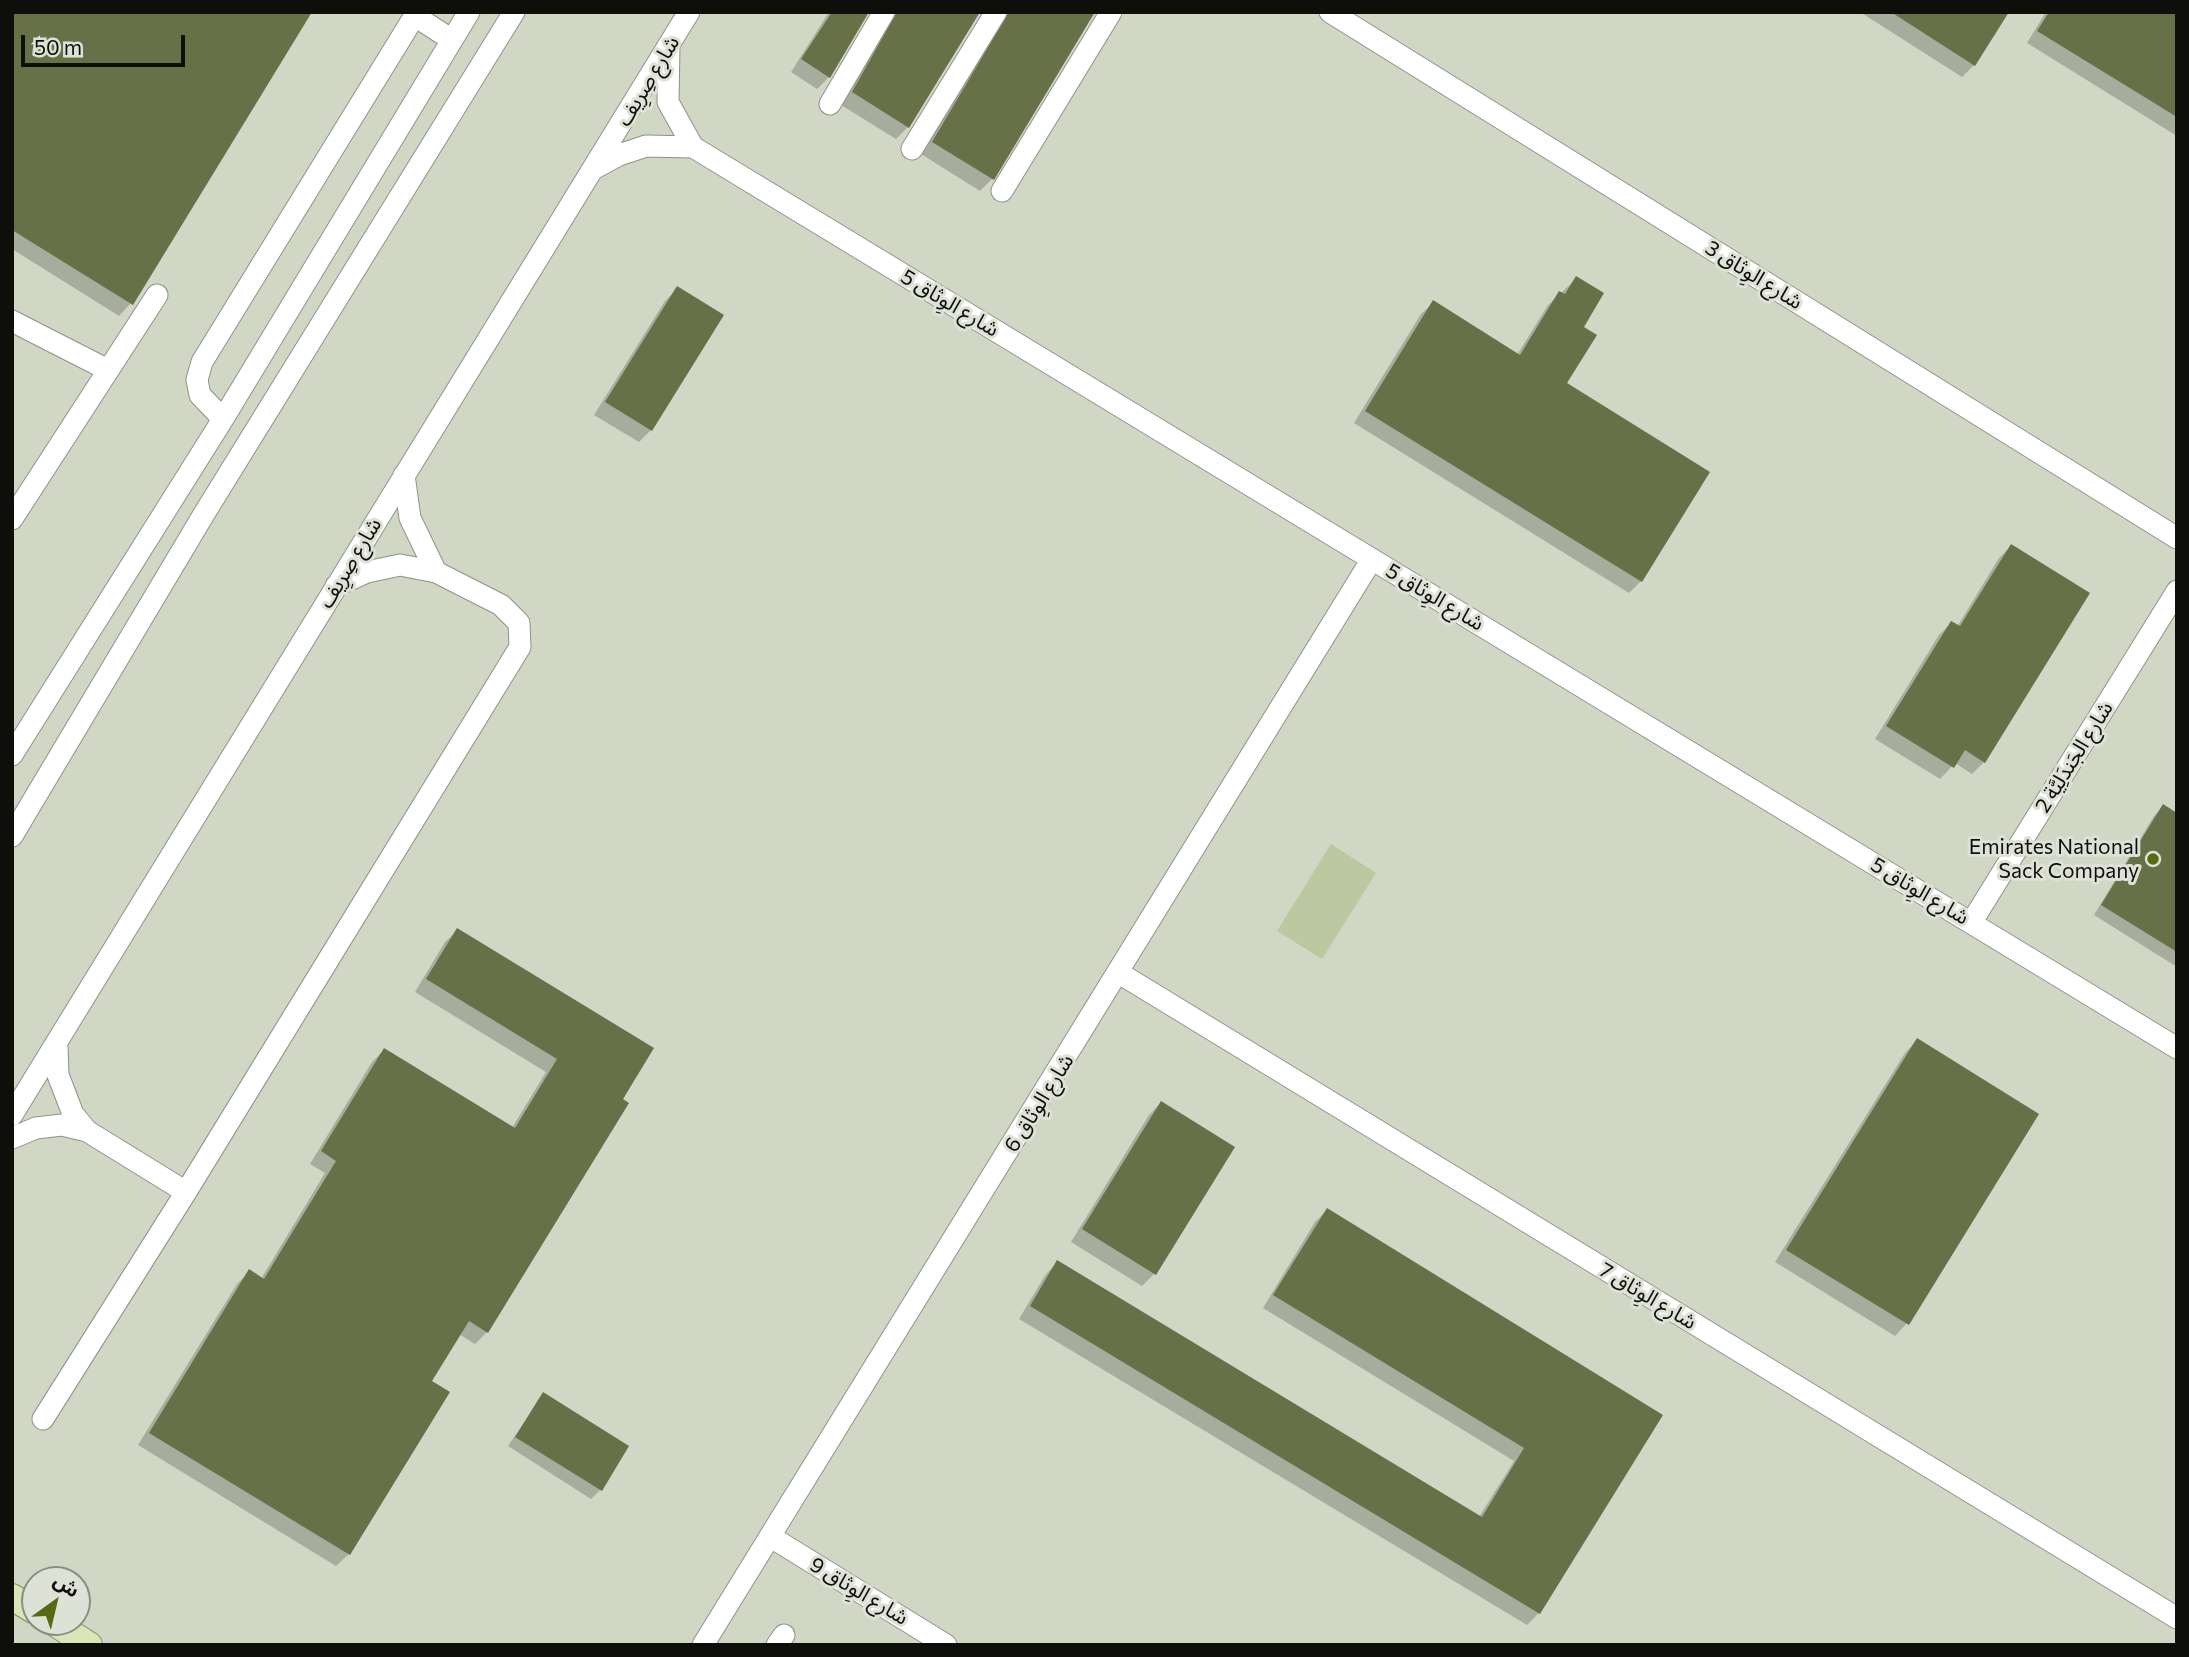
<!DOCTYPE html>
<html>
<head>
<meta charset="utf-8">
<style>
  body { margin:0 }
  #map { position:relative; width:2189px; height:1657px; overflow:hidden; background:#dee1d6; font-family:Commissioner,"Noto Sans Arabic",sans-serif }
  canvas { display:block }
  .frame { position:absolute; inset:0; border:14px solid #0e0f0b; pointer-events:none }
  .north { position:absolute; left:21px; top:1566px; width:70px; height:70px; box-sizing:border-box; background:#dee1d6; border:2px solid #8b8d85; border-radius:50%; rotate:34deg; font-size:19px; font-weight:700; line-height:28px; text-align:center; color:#0e0f0b }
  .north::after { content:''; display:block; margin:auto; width:24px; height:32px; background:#586913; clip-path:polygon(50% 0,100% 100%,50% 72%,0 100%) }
  .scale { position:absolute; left:21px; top:35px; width:164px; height:32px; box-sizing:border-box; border:4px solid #0e0f0b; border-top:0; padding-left:9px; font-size:21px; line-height:24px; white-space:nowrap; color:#0e0f0b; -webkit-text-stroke:5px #dee1d6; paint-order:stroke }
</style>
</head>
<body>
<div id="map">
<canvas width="2189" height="1657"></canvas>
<div class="frame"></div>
<div class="north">ش</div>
<div class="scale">50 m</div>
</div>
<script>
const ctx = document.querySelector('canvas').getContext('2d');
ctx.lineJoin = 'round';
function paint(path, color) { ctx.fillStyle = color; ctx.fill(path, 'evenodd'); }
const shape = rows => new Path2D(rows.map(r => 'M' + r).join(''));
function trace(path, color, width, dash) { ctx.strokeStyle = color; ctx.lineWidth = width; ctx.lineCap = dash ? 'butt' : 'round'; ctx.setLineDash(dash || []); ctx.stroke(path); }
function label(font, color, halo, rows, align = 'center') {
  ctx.font = font + ' Commissioner,"Noto Sans Arabic",sans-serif'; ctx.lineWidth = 6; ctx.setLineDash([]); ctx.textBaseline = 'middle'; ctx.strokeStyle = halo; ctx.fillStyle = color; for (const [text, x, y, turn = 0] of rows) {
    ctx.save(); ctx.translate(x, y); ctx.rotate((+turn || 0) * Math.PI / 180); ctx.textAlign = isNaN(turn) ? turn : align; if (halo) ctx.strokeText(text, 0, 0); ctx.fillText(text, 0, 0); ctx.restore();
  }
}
const built = shape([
  [12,12,2177,12,2177,1645,12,1645],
  [35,1580,77,1580,77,1622,35,1622]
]);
const green = shape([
  [1331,844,1376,873,1322,959,1277,931]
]);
const shadow = shape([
  [12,12,131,303,119,316,12,249],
  [829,12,867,12,829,77,817,89,791,72],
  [877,12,979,12,908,127,896,139,841,105],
  [989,12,1093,12,992,179,980,191,921,154],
  [1860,12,2007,12,1974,65,1962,77],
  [2046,12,2177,12,2177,136,2027,43],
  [1577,278,1581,328,1565,384,1641,581,1629,593,1354,423,1421,314,1433,303,1517,355,1548,305],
  [677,289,651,430,639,442,594,415,665,301],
  [2011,546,1984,762,1972,774,1955,763,1940,779,1875,739,1939,635,1951,623,1957,627,1999,558],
  [2163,807,2177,815,2177,967,2094,915,2154,816],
  [458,930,652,1049,487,1332,475,1344,459,1334,430,1381,448,1392,349,1554,336,1566,138,1445,237,1284,249,1272,261,1279,325,1173,310,1164,372,1062,384,1050,512,1128,546,1072,415,992,445,942],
  [1917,1040,1907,1323,1895,1336,1775,1262,1905,1053],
  [1161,1103,1154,1274,1142,1286,1071,1242,1149,1115],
  [1327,1210,1661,1415,1539,1613,1527,1625,1019,1319,1046,1274,1058,1262,1479,1517,1514,1461,1263,1308,1315,1222],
  [543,1395,600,1490,591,1499,508,1446]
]);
const building = shape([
  [12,12,312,12,133,305,12,230],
  [832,12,869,12,830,78,801,59],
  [897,12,980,12,909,128,852,92],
  [1009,12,1095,12,994,180,932,142],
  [1891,12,2009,12,1975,66],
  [2049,12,2177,12,2177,117,2037,31],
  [1576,276,1604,293,1584,327,1597,335,1567,383,1710,472,1642,582,1365,411,1433,300,1520,355,1559,291,1565,294],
  [677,286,724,315,652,431,605,402],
  [2011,544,2090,593,1985,763,1965,750,1954,768,1886,726,1951,621,1960,626],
  [2163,804,2177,813,2177,952,2101,905],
  [457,928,654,1048,623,1099,629,1103,488,1333,469,1321,432,1381,450,1392,350,1555,149,1433,249,1269,264,1279,301,1218,336,1161,321,1151,384,1048,515,1128,557,1059,426,979],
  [1917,1038,2039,1114,1909,1325,1786,1250],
  [1161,1101,1235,1147,1156,1275,1082,1229],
  [1327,1208,1663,1415,1540,1614,1030,1306,1057,1260,1482,1517,1524,1448,1273,1295],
  [543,1392,629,1446,602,1491,515,1437]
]);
const minor = shape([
  [1330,12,2177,538],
  [415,16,452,40],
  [669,46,668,102,693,147,2177,1048],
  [830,104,884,12],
  [912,149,996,12],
  [595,168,619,155,646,146,693,147],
  [1002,191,1111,12],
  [12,321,108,370],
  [223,419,200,395,197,380,202,362,417,12],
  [404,475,410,518,436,572],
  [12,519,157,295],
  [12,755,223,419,469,12],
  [12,836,204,514,514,12],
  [1971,923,2177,591],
  [1119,973,2177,1618],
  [57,1046,58,1075,73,1114,87,1131],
  [12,1115,689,12],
  [12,1138,36,1128,62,1125,87,1131,186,1192],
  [43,1419,186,1192,520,647,519,623,501,605,436,572,400,565,367,572,336,586],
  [771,1537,946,1645],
  [703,1645,1372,559],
  [777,1645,784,1635]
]);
const major = shape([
  [12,1597,35,1611],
  [53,1622,89,1645]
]);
const markers = [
  [2153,859,7,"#586913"]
];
const streetNames = [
  ["شارع صِرِيف",648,81,-59],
  ["شارع الوِثاق 3",1754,275,32],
  ["شارع الوِثاق 5",950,303,31],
  ["شارع صِرِيف",350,563,-59],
  ["شارع الوِثاق 5",1435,597,31],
  ["شارع الجَندَلِيَّة 2",2074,757,-58],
  ["شارع الوِثاق 5",1920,891,31],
  ["شارع الوِثاق 6",1039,1103,-58],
  ["شارع الوِثاق 7",1648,1296,31],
  ["شارع الوِثاق 9",859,1591,31]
];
const poiNames = [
  ["Emirates National",2139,847],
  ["Sack Company",2139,871]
];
paint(built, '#d1d7c5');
paint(green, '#bcc8a0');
paint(shadow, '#0003');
paint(building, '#667147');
trace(minor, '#8f9287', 23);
trace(major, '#82905c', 28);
trace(minor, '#fff', 21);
trace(major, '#dae6b7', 26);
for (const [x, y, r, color] of markers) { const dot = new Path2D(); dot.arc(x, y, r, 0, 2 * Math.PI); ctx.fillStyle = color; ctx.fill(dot); trace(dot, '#dee1d6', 2.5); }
label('21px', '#0e0f0b', '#dee1d6', streetNames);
label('21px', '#0e0f0b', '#dee1d6', poiNames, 'right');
</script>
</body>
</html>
